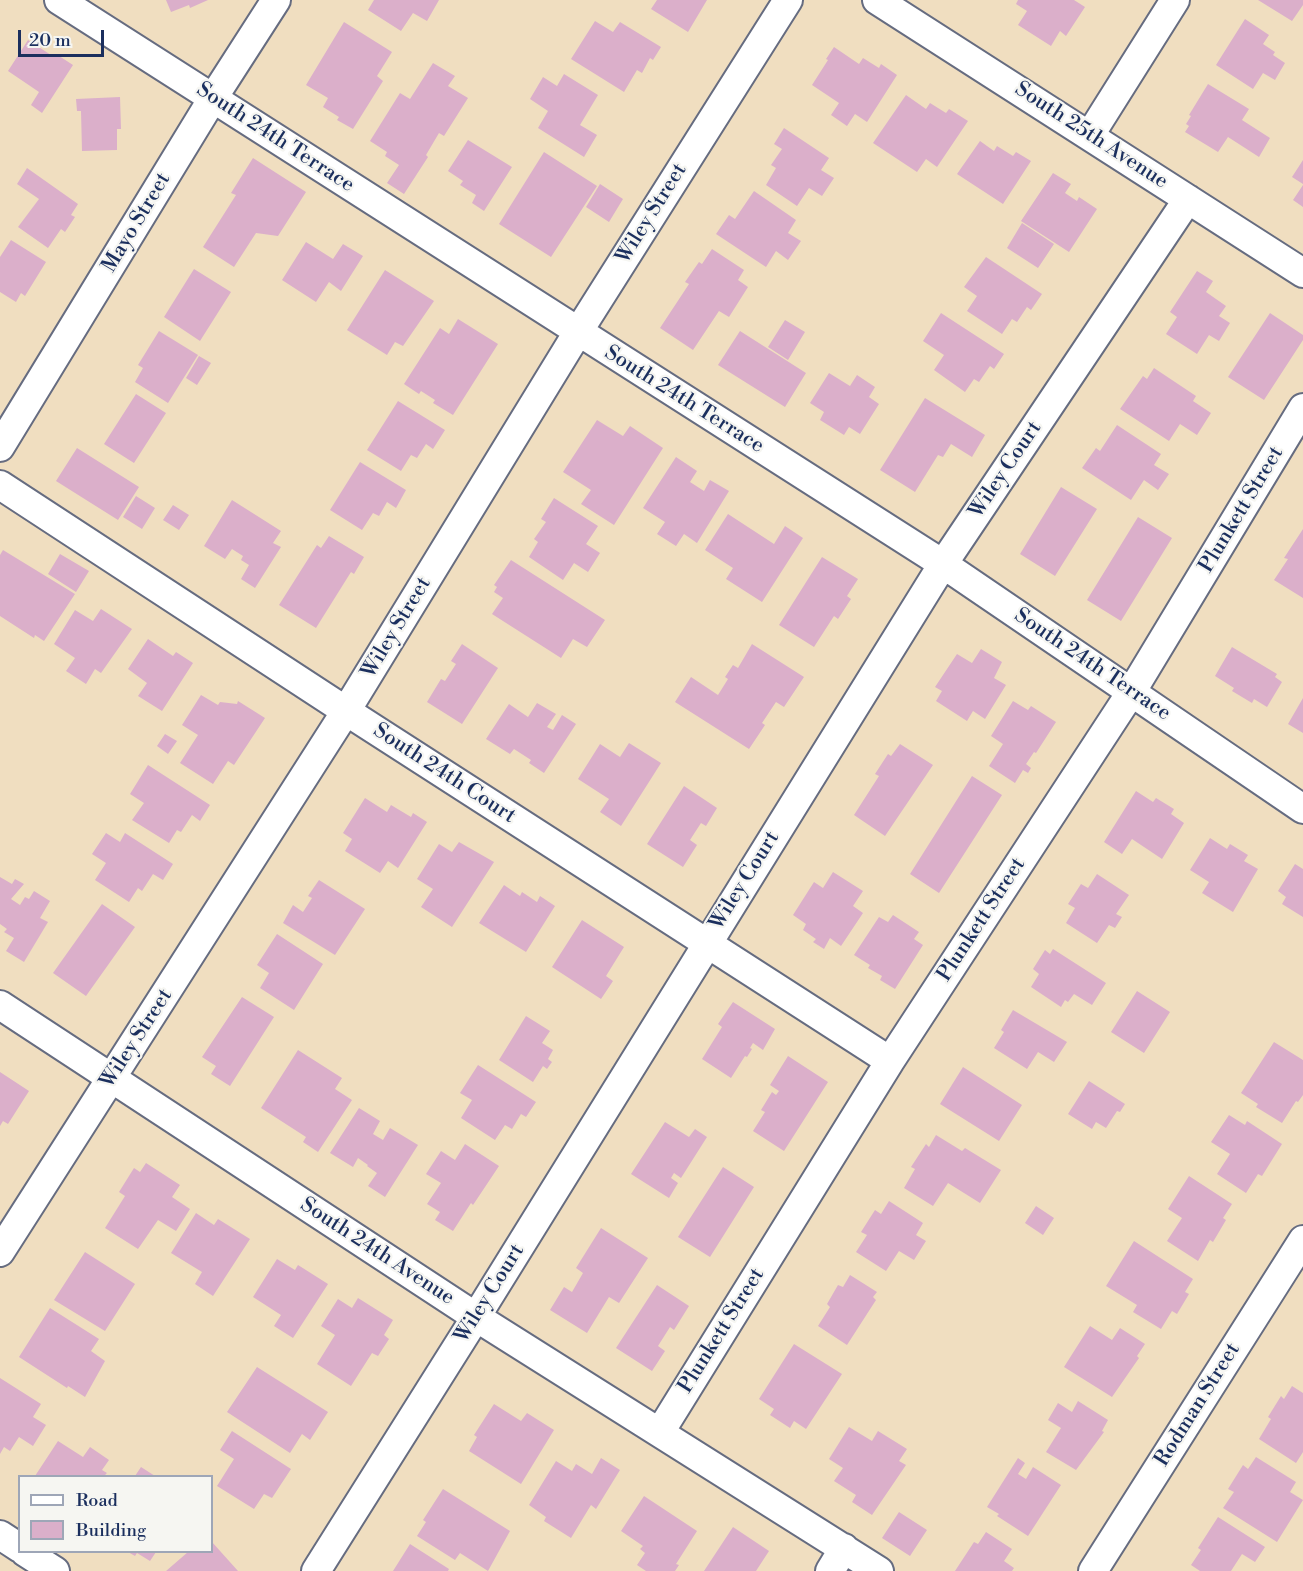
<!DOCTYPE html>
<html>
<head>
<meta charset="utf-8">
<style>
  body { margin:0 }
  #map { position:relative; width:1303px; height:1571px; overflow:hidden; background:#f0dec0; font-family:"Libre Bodoni",serif }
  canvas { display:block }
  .legend { position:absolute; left:18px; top:1475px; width:195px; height:78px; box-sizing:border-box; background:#f6f6f2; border:2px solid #9ea6b7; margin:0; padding:8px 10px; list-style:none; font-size:18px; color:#1b2f5e }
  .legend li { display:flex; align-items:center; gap:12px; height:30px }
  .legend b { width:30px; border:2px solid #9ea6b7 }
  .scale { position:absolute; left:18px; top:30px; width:86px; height:27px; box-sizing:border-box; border:3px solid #1b2f5e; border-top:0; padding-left:8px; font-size:18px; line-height:21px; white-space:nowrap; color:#1b2f5e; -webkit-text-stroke:4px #f6f6f2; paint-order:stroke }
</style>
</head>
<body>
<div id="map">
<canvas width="1303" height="1571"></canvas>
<ul class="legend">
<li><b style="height:8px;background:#fff"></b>Road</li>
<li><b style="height:16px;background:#dbafca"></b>Building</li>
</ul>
<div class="scale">20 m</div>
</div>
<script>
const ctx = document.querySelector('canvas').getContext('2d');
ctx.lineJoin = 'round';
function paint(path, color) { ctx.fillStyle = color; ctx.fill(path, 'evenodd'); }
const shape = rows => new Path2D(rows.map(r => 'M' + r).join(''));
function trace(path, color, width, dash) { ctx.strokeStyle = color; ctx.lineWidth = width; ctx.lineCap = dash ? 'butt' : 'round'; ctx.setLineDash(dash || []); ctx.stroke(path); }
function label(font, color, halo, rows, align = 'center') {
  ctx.font = font + ' "Libre Bodoni",serif'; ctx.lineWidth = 4.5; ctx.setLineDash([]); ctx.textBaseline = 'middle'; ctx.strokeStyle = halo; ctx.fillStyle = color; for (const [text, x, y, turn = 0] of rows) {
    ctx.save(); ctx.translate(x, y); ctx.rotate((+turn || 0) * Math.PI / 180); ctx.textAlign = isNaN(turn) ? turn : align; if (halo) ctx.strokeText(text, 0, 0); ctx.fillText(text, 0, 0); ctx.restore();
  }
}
const building = shape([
  [166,0,208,0,190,8,189,5,171,12],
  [374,0,439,0,427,21,413,13,401,31,368,10],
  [657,0,707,0,688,32,651,9],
  [1018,0,1074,0,1085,7,1066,36,1060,31,1051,46,1018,25,1027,11,1016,4],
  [1258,0,1303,0,1303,5,1292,21],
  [1245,19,1269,35,1263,44,1275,52,1273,55,1285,63,1275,80,1263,73,1253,89,1216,65],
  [595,21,613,32,620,22,661,47,653,60,650,58,642,73,637,70,624,92,571,59],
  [344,22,392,52,377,76,383,81,353,129,337,120,339,117,323,107,328,98,306,85],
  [28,40,54,57,56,54,73,65,42,113,31,105,39,92,8,71],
  [834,47,859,64,863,58,879,68,881,64,897,75,867,122,855,114,847,126,831,115,839,103,812,85,828,60,826,59],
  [433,63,455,76,448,86,468,98,444,136,439,133,426,155,428,157,404,194,387,183,399,165,385,156,387,152,370,141,400,93,410,99],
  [564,74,598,95,580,125,597,135,584,157,538,128,548,111,530,99,543,77,557,86],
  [1208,84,1249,109,1242,120,1270,138,1259,157,1228,137,1218,152,1185,132,1189,126,1186,124,1191,116,1189,115],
  [906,95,926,109,930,103,946,113,949,109,968,121,937,167,926,159,917,172,873,143],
  [120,97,121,129,117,129,117,150,82,151,81,111,77,111,76,99],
  [784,128,829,158,821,170,834,178,822,196,809,188,797,206,766,185,776,168,771,165,782,149,774,144],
  [468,140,512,167,484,211,472,203,476,195,460,185,463,181,448,171],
  [980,141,994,151,997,146,1013,156,1016,152,1031,161,1003,204,957,174],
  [544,152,597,186,551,257,499,224],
  [253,158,306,192,278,236,256,233,234,267,203,247,236,195,231,193],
  [1303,160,1303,184,1292,177],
  [27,168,78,204,71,215,75,217,65,232,61,229,48,248,18,227,39,199,17,184],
  [1053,173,1071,184,1065,193,1077,201,1079,197,1097,209,1069,252,1021,221],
  [600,184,623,199,609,222,586,207],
  [1303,185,1303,207,1293,200],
  [754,191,796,220,788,233,801,241,788,260,776,251,766,267,716,234,729,215,735,219],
  [1022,223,1054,244,1038,268,1007,248],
  [11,240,46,262,25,296,21,293,16,302,0,292,0,257],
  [306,242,333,259,343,244,363,256,341,291,329,282,316,302,282,280],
  [712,249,744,270,738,280,748,287,729,317,719,311,693,350,660,328,689,284,685,282,699,262,702,264],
  [986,257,1042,294,1031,310,1027,307,1017,322,1012,319,1002,334,967,311,977,296,964,287],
  [194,269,231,292,200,341,164,317],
  [385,270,434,301,403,346,395,342,387,355,347,330],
  [1197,271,1213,281,1206,292,1226,306,1219,316,1230,323,1219,341,1209,335,1197,354,1166,334,1177,317,1170,312],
  [941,313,1004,354,994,369,990,366,979,382,974,379,965,392,934,370,944,355,923,341],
  [1270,313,1303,335,1303,340,1264,400,1228,377],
  [458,319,498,344,453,415,433,403,435,400,421,391,419,394,404,384,440,328,449,334],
  [785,320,805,332,788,360,768,347],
  [159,331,198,355,168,403,135,382,143,368,138,365],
  [740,331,806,373,785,407,718,365],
  [199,356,211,363,197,385,186,378],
  [1154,368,1196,396,1193,401,1211,413,1197,435,1180,424,1169,441,1120,409,1143,376,1147,379],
  [829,373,850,386,857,375,875,387,869,397,879,404,860,434,849,427,844,435,820,420,824,412,810,403],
  [136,394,166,413,134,463,104,444],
  [925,398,985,435,972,457,951,444,943,457,938,455,915,492,880,470],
  [398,401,445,430,433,449,426,444,417,458,411,455,401,471,367,450],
  [597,420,623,436,630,426,663,448,614,525,581,504,591,490,563,472],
  [1117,425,1161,454,1154,465,1169,474,1158,490,1144,480,1131,500,1082,468,1096,448,1100,451],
  [77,448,139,487,118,520,56,481],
  [676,457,697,471,690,482,704,491,710,480,729,491,697,543,684,534,676,546,657,534,665,522,643,508],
  [360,462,406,490,396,508,387,502,379,516,373,513,362,530,330,510],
  [1061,487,1097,509,1055,576,1020,554],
  [136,496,155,508,142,529,123,517],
  [554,498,598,526,586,544,600,553,588,572,574,563,563,580,529,557,538,542,534,539,546,522,541,519],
  [232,500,281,531,273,543,281,547,255,588,241,579,249,565,241,560,243,556,232,549,225,559,204,546],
  [173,505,189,515,179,530,163,520],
  [728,514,774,544,785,526,803,538,762,602,726,579,733,568,705,550],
  [1138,517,1172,538,1121,621,1087,600],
  [1303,529,1303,598,1274,580,1288,559,1284,558],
  [329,536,364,557,354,574,351,572,316,628,279,605,317,545,321,548],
  [3,550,75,594,44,641,35,635,34,638,0,616,0,555],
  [60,554,89,571,76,592,48,574],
  [822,557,858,579,847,596,851,599,838,619,834,616,814,647,779,625],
  [511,560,605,620,587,647,573,639,561,658,492,614,503,598,494,592,497,587,494,585],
  [101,609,132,629,101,673,95,669,86,684,66,671,75,658,54,644,75,610,93,621],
  [148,639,173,656,176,652,193,663,162,711,138,696,147,683,128,669],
  [462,644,498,668,462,724,427,702,441,679,445,681,456,664,451,661],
  [752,644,804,677,784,707,776,702,762,723,765,725,749,749,675,702,691,677,718,695,728,679,725,677,733,665,738,668],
  [1232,647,1277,674,1275,677,1282,682,1267,707,1254,699,1252,703,1232,691,1234,688,1215,676],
  [981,649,1002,662,994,678,1006,685,985,719,973,711,967,721,936,701,942,691,935,687,957,654,972,663],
  [201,695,218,705,220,702,237,704,238,701,265,718,234,765,228,761,213,784,180,763,198,735,182,725],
  [1303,698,1303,733,1288,724],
  [1013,701,1028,710,1031,706,1056,722,1036,753,1034,752,1026,764,1031,768,1028,773,1023,770,1015,783,989,766,1003,744,991,736],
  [537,703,556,714,547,727,553,730,562,715,576,724,544,773,529,763,531,760,514,749,510,754,486,739,509,704,528,717],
  [165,734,177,741,168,754,157,746],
  [629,743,661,763,621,826,600,812,609,799,578,779,600,744,620,757],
  [900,744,933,765,885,836,854,815,879,776,875,774,888,754,891,756],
  [148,765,210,805,200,821,192,815,181,832,177,830,169,843,132,820,144,803,130,794],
  [972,776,1002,795,939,893,910,874],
  [684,786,717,808,706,826,701,823,690,840,697,845,683,867,647,844],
  [1136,791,1153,802,1156,798,1174,809,1171,814,1184,823,1162,859,1132,839,1122,854,1104,842],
  [365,798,387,812,391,805,411,817,413,813,427,822,398,868,388,861,380,873,345,851,352,839,343,833],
  [106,833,120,842,125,833,173,864,163,880,153,874,142,891,138,888,129,902,95,880,106,863,92,854],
  [1210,838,1227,849,1230,844,1248,855,1244,861,1258,869,1233,912,1202,893,1209,882,1190,870],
  [459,842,494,862,452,927,421,907,433,889,417,879,439,844,452,852],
  [1295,864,1303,869,1303,917,1282,904,1286,897,1278,891],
  [833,872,863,891,853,906,863,913,841,946,830,938,824,949,813,942,816,939,803,930,806,924,793,915,814,882,823,888],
  [1097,874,1129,895,1116,914,1122,917,1115,928,1109,925,1097,943,1066,923,1075,908,1068,904,1081,884,1088,888],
  [0,877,12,884,15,879,24,884,11,899,20,905,25,897,29,899,34,891,50,901,40,918,48,922,24,962,6,951,14,938,4,932,7,929,0,924],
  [319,880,365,909,335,955,283,923,293,905,303,912,312,898,308,896],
  [504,885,520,896,522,892,537,902,540,896,555,906,526,952,479,923],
  [102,904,135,927,86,996,53,973],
  [893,915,919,932,914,939,923,945,895,989,880,980,882,976,868,968,870,965,854,955,879,917,888,922],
  [582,920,624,947,606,976,613,981,601,999,552,967],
  [277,934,323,964,294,1010,260,988,269,973,257,965],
  [1053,949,1106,983,1092,1005,1074,994,1068,1002,1065,1000,1061,1007,1031,987,1039,974,1033,969,1045,950,1050,954],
  [1137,991,1170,1012,1144,1053,1111,1032],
  [242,997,274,1017,230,1086,211,1074,216,1066,202,1057],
  [733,1002,775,1029,763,1050,753,1043,750,1048,752,1049,747,1057,745,1056,731,1078,702,1059,722,1027,718,1024],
  [1013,1010,1067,1042,1054,1062,1038,1052,1027,1069,994,1048,1004,1032,1001,1030],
  [526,1016,550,1031,542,1043,553,1050,548,1059,552,1062,547,1069,543,1066,533,1082,499,1060],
  [1274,1042,1303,1060,1303,1095,1298,1102,1296,1101,1282,1123,1256,1107,1258,1104,1241,1093],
  [298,1050,342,1078,335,1089,352,1100,318,1152,303,1142,306,1137,261,1108],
  [788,1056,828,1082,784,1151,753,1131,765,1112,761,1110,772,1092,776,1095,779,1091,770,1085],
  [478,1065,536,1102,526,1117,521,1114,512,1129,505,1125,495,1140,461,1118,472,1100,460,1093],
  [963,1067,1022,1105,999,1141,940,1104],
  [0,1072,29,1091,8,1124,3,1121,0,1126],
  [1089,1081,1125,1104,1120,1112,1117,1111,1106,1128,1096,1122,1092,1129,1068,1114],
  [359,1108,380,1121,373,1134,383,1140,390,1128,418,1145,385,1197,368,1186,377,1173,367,1166,368,1165,358,1158,353,1167,330,1153],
  [1229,1115,1245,1125,1247,1121,1282,1144,1262,1176,1258,1174,1246,1193,1217,1174,1230,1154,1211,1142],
  [665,1122,689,1137,695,1129,707,1137,681,1178,674,1173,671,1178,678,1183,669,1198,631,1174],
  [936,1135,962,1151,965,1148,1001,1170,980,1203,948,1183,933,1206,904,1188,915,1169,911,1167,926,1144,929,1147],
  [465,1144,499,1166,473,1205,471,1203,453,1231,435,1220,440,1212,427,1204,441,1183,426,1174,441,1151,455,1160],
  [146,1163,180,1185,172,1197,190,1209,176,1231,158,1220,138,1249,105,1228,125,1196,119,1192,134,1168,140,1172],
  [723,1167,754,1187,710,1257,678,1237],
  [1189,1176,1232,1204,1223,1218,1226,1220,1213,1242,1210,1240,1198,1261,1167,1241,1182,1218,1168,1209],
  [889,1201,923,1223,916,1235,926,1241,914,1260,899,1251,886,1271,856,1252,867,1235,861,1232,875,1210,881,1214],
  [1036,1206,1054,1218,1043,1235,1025,1223],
  [196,1213,214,1225,218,1219,250,1239,213,1296,195,1284,202,1272,171,1253],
  [601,1228,648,1258,619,1303,609,1297,587,1333,550,1310,564,1287,572,1292,583,1273,576,1268],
  [1134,1241,1193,1279,1185,1292,1189,1294,1177,1314,1172,1311,1161,1329,1133,1312,1137,1305,1106,1286],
  [85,1252,135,1284,105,1331,54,1300],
  [277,1259,295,1270,298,1265,328,1284,293,1338,274,1326,281,1315,253,1297],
  [850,1275,877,1292,873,1297,876,1300,847,1345,818,1326,830,1307,827,1304,838,1285,843,1287],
  [657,1285,689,1306,674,1330,670,1327,658,1346,665,1351,652,1371,616,1348],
  [358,1298,393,1320,384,1335,389,1339,378,1356,372,1353,351,1386,317,1364,335,1335,321,1326,338,1299,352,1308],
  [50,1308,99,1339,91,1351,105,1361,85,1397,68,1386,67,1388,19,1357],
  [1090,1326,1112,1340,1120,1328,1145,1344,1137,1356,1139,1358,1112,1397,1064,1367],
  [794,1344,842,1374,806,1429,794,1421,790,1428,770,1415,774,1409,759,1399],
  [257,1367,328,1412,310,1440,302,1434,290,1453,227,1412],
  [0,1378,41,1404,33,1417,46,1425,33,1446,19,1437,10,1451,4,1447,0,1454],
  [1292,1386,1303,1393,1303,1452,1296,1463,1259,1439,1271,1419,1268,1417,1281,1396,1284,1399],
  [1078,1401,1108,1420,1102,1431,1104,1432,1076,1470,1046,1452,1061,1428,1048,1420,1058,1403,1072,1412],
  [494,1404,521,1421,527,1413,554,1430,521,1484,469,1451,477,1437,474,1435],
  [849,1427,872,1441,878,1431,907,1449,899,1461,906,1465,872,1515,852,1502,856,1495,834,1481,843,1468,829,1459],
  [232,1431,291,1469,272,1498,264,1494,254,1509,217,1486,234,1459,220,1450],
  [58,1441,83,1457,90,1447,109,1460,102,1470,107,1473,104,1476,35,1476],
  [1256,1457,1296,1482,1290,1492,1303,1500,1277,1542,1223,1508,1234,1492,1228,1489,1243,1465,1248,1469],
  [601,1458,620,1470,596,1509,591,1505,571,1538,544,1521,546,1517,529,1505,556,1461,572,1471,576,1464,592,1474],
  [1018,1458,1025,1463,1018,1474,1026,1479,1033,1467,1061,1485,1028,1536,997,1516,999,1514,987,1507],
  [141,1467,155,1476,135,1476],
  [443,1489,510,1531,488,1571,460,1553,455,1560,417,1536,426,1522,423,1520],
  [644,1496,697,1531,676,1564,679,1565,675,1571,646,1571,637,1565,645,1553,640,1549,643,1546,621,1531],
  [899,1512,927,1530,910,1556,882,1538],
  [1218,1517,1265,1547,1255,1562,1242,1554,1231,1571,1200,1571,1191,1565,1201,1550,1198,1548],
  [733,1527,769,1551,756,1571,704,1571],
  [986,1532,1012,1549,1004,1561,1014,1568,1012,1571,955,1571,974,1542,978,1544],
  [212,1542,238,1571,166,1571,188,1552,212,1552],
  [410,1544,449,1569,448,1571,393,1571],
  [128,1552,156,1552,150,1561,137,1553,135,1556]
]);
const street = shape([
  [59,0,943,564,1303,809],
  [877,0,1303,273],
  [1090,135,1175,0],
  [0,447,213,98,276,0],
  [0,485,346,711,890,1061],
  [0,1005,476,1317,879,1571],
  [0,1252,346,711,578,332,788,0],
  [660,1432,890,1061,1132,691,1303,408],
  [0,1535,20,1548],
  [25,1552,55,1571],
  [316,1571,476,1317,943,564,1188,199],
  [830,1571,844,1548],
  [1093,1571,1303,1240]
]);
const streetNames = [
  ["South 25th Avenue",1091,136,33],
  ["South 24th Terrace",275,138,33],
  ["Wiley Street",652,214,-58],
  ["Mayo Street",137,223,-59],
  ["South 24th Terrace",684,400,32],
  ["Wiley Court",1006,470,-56],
  ["Plunkett Street",1242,510,-59],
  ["Wiley Street",397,628,-59],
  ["South 24th Terrace",1092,665,34],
  ["South 24th Court",444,774,33],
  ["Wiley Court",745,881,-58],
  ["Plunkett Street",982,920,-57],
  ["Wiley Street",137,1039,-57],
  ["South 24th Avenue",377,1252,33],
  ["Wiley Court",490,1294,-58],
  ["Plunkett Street",722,1331,-58],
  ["Rodman Street",1198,1405,-58]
];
paint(building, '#dbafca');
trace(street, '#666c80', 32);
trace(street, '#fff', 28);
label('21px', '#1b2f5e', '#f6f6f2', streetNames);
</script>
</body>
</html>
